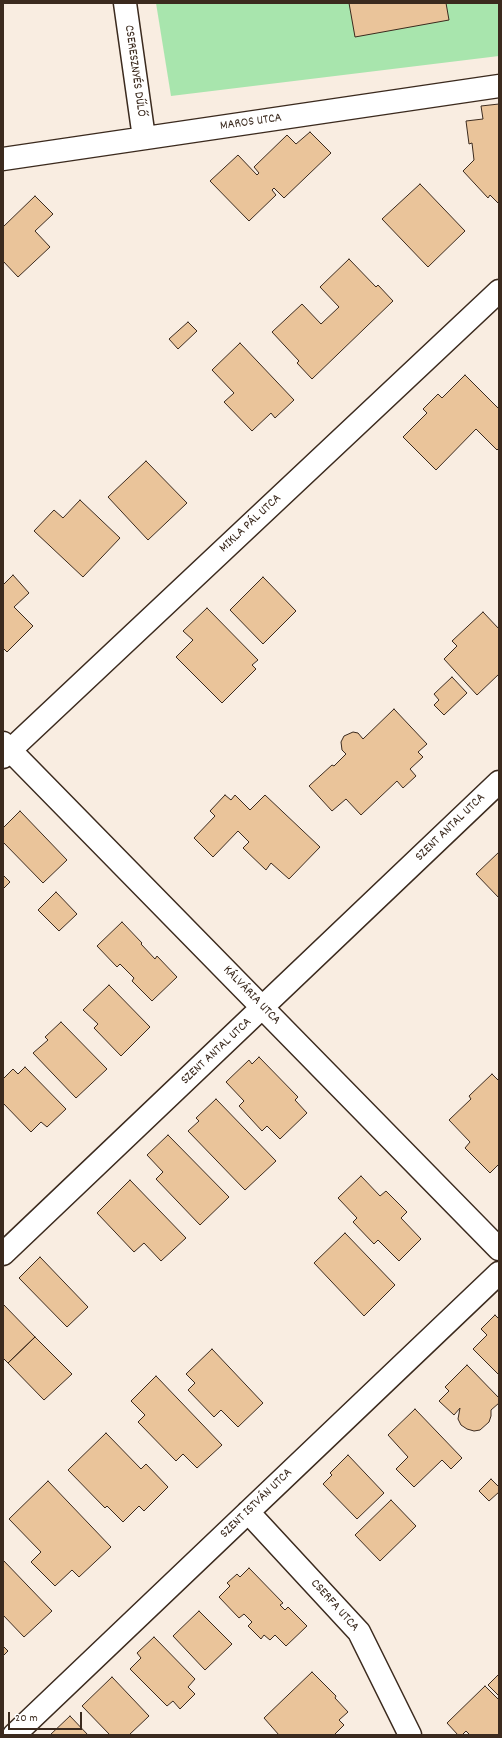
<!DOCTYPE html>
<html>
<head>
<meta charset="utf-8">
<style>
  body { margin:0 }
  #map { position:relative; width:502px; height:1738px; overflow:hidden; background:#f9ede1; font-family:Dekko,sans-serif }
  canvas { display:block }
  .frame { position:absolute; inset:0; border:4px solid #3b2a1e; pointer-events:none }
  .scale { position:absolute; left:8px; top:1712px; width:74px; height:18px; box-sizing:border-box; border:2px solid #3b2a1e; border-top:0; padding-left:5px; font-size:12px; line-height:14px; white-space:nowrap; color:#3b2a1e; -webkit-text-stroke:3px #fff; paint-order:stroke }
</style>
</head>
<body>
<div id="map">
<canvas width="502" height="1738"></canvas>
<div class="frame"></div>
<div class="scale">20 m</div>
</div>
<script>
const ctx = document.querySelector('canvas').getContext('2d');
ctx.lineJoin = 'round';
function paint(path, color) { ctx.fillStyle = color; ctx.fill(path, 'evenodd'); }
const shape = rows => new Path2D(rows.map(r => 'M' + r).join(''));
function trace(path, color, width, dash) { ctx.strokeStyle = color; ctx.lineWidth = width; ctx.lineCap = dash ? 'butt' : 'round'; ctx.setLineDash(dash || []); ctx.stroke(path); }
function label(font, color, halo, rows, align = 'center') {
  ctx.font = font + ' Dekko,sans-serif'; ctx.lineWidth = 3.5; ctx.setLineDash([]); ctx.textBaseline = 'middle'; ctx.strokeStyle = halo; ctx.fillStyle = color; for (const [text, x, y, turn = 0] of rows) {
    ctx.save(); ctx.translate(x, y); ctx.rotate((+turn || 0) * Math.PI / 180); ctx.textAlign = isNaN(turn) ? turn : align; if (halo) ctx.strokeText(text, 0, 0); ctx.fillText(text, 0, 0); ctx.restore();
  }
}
const green = shape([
  [156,3,499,3,499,56,171,96]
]);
const building = shape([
  [349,3,446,3,449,20,355,37,349,3],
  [499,104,499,204,490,195,488,198,463,171,474,160,472,143,469,144,466,121,483,119,481,106,499,104],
  [310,132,331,153,284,198,274,188,272,190,276,195,249,221,210,181,238,155,257,175,259,173,254,167,287,135,296,144,310,132],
  [420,184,465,231,428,267,382,219,420,184],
  [35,196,53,214,35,231,50,247,18,277,3,261,3,227,35,196],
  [349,259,376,287,378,285,393,301,312,379,297,363,299,361,272,332,302,304,321,324,339,307,320,287,349,259],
  [188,322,197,331,178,349,169,339,188,322],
  [240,343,294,400,275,418,271,413,252,431,224,402,234,393,212,370,240,343],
  [465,375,499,409,499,448,497,450,476,429,436,470,403,437,427,413,423,409,438,394,442,398,465,375],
  [146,461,187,503,148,540,108,497,146,461],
  [80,500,120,538,83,577,34,531,54,510,63,518,80,500],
  [13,575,29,593,14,607,33,626,7,652,3,648,3,585,13,575],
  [263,577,296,611,263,644,230,610,263,577],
  [207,608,258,660,252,665,256,669,222,703,176,657,193,640,183,631,207,608],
  [483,612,499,629,499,674,477,695,444,659,457,646,452,641,483,612],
  [452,677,467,693,444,715,434,705,439,700,434,694,452,677],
  [394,709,427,744,418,752,423,757,410,769,416,776,403,788,397,781,361,815,346,799,332,811,309,786,332,765,334,766,346,754,342,750,341,742,344,736,353,732,358,733,363,739,394,709],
  [225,795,231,800,235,795,250,810,265,795,320,847,289,879,271,863,266,870,243,848,249,842,238,831,213,857,194,838,215,816,210,811,225,795],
  [20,811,67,860,43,883,3,842,3,828,20,811],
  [499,852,499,898,476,874,499,852],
  [3,875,10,882,3,889,3,875],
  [56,892,77,914,59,931,38,910,56,892],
  [122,922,142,943,141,944,155,959,157,956,177,977,152,1001,132,981,134,978,120,964,117,967,97,946,122,922],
  [109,985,150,1027,121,1056,94,1028,98,1024,83,1010,109,985],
  [61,1022,107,1069,76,1098,33,1053,48,1040,45,1037,61,1022],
  [259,1057,298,1097,295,1100,307,1113,280,1139,267,1126,262,1131,239,1106,244,1101,226,1082,249,1060,252,1064,259,1057],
  [25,1067,66,1109,47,1127,41,1122,31,1132,3,1103,3,1079,13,1069,18,1074,25,1067],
  [492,1074,499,1081,499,1164,490,1173,465,1148,470,1142,449,1120,471,1099,469,1096,492,1074],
  [216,1099,276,1161,245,1190,188,1131,199,1121,196,1118,216,1099],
  [168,1135,229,1197,200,1225,156,1179,163,1172,147,1155,168,1135],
  [361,1176,380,1196,386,1191,407,1212,401,1218,421,1239,399,1261,378,1240,374,1244,353,1222,357,1218,338,1198,361,1176],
  [130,1180,186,1238,161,1261,144,1243,134,1252,97,1213,130,1180],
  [345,1233,395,1285,364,1316,314,1263,345,1233],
  [40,1257,88,1307,67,1327,19,1278,40,1257],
  [3,1304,35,1337,8,1363,3,1358,3,1304],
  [495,1315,499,1319,499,1375,473,1349,487,1335,481,1329,495,1315],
  [35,1337,72,1374,44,1400,8,1363,35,1337],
  [212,1349,263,1403,238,1427,221,1410,214,1417,188,1390,195,1383,186,1374,212,1349],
  [467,1365,499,1398,499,1403,491,1410,491,1416,489,1422,480,1430,474,1431,467,1429,461,1425,458,1419,460,1408,454,1415,439,1401,449,1391,445,1387,467,1365],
  [156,1376,222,1445,197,1468,183,1454,176,1461,138,1422,145,1415,131,1401,156,1376],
  [415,1409,462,1458,451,1469,442,1460,414,1487,396,1469,408,1457,388,1435,415,1409],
  [106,1433,141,1469,146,1464,168,1487,144,1511,139,1506,123,1522,107,1506,105,1508,68,1470,106,1433],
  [348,1455,384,1493,357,1519,323,1484,332,1475,330,1473,348,1455],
  [491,1479,499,1487,499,1492,489,1501,479,1491,491,1479],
  [48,1481,111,1547,79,1577,72,1570,55,1586,31,1562,41,1552,9,1519,48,1481],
  [391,1500,416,1526,380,1561,355,1535,391,1500],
  [3,1560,52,1611,24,1637,3,1615,3,1560],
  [249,1568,283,1603,280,1605,285,1610,288,1607,307,1626,286,1646,275,1635,270,1640,264,1635,261,1639,248,1626,252,1622,244,1614,239,1618,219,1597,230,1586,227,1583,237,1574,240,1577,249,1568],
  [199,1611,232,1644,205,1670,173,1636,199,1611],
  [154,1637,195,1679,188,1687,195,1694,180,1709,173,1701,167,1706,130,1669,141,1658,137,1653,154,1637],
  [3,1646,8,1651,3,1656,3,1646],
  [312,1672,336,1696,335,1698,348,1712,339,1720,344,1725,334,1735,279,1735,264,1718,312,1672],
  [499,1674,499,1694,498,1695,488,1685,499,1674],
  [112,1677,149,1716,129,1735,110,1735,82,1706,112,1677],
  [485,1686,499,1700,499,1735,470,1735,466,1731,462,1735,458,1735,447,1723,485,1686],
  [70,1716,88,1735,50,1735,70,1716]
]);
const minor = shape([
  [125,3,144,138],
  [3,159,499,86],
  [3,743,499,1249],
  [3,757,499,291],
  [3,1254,499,782],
  [248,1512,359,1632,410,1735],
  [14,1735,499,1273]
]);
const streetNames = [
  ["CSERESZNYÉS DŰLŐ",134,71,82],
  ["MAROS UTCA",251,123,-8],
  ["MIKLA PÁL UTCA",251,524,-43],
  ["SZENT ANTAL UTCA",451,828,-44],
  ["KÁLVÁRIA UTCA",251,996,46],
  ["SZENT ANTAL UTCA",217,1052,-43],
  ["SZENT ISTVÁN UTCA",257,1504,-44],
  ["CSERFA UTCA",334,1606,48]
];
paint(green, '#a8e5ad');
paint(building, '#eac49a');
trace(building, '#3b2a1e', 1);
trace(minor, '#3b2a1e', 25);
trace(minor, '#fff', 22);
label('13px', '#3b2a1e', '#fff', streetNames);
</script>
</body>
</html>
